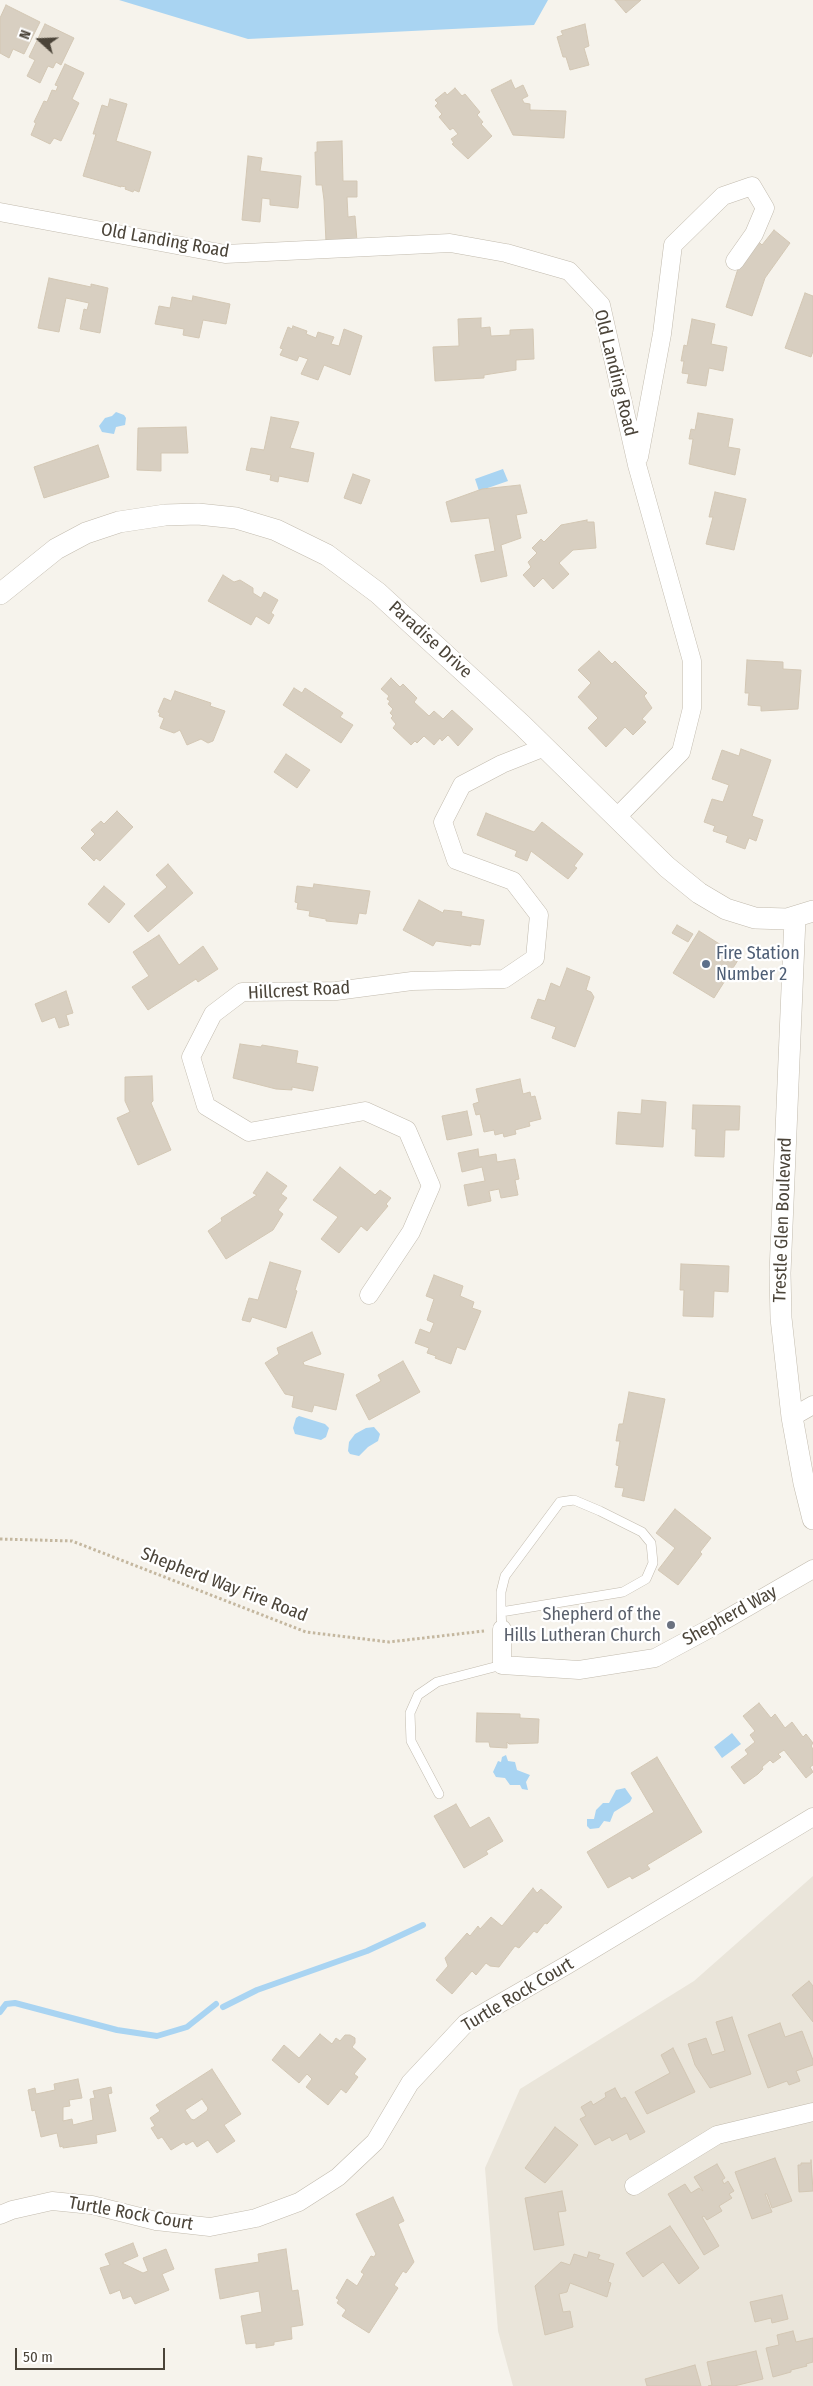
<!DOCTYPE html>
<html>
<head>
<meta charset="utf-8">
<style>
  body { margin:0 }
  #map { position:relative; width:813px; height:2386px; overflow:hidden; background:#f6f3ec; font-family:"Fira Sans Condensed",sans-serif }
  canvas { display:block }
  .north { position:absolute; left:15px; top:15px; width:50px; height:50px; -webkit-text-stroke:4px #fff; paint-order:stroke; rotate:290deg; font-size:14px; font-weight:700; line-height:20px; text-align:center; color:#4b4439 }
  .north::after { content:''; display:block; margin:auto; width:18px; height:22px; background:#4b4439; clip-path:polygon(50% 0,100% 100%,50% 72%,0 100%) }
  .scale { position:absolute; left:15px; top:2348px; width:150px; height:22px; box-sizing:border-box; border:2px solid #4b4439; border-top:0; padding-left:6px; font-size:15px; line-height:18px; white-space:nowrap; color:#4b4439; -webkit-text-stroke:4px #fff; paint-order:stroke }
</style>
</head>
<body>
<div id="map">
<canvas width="813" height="2386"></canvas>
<div class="north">N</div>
<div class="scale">50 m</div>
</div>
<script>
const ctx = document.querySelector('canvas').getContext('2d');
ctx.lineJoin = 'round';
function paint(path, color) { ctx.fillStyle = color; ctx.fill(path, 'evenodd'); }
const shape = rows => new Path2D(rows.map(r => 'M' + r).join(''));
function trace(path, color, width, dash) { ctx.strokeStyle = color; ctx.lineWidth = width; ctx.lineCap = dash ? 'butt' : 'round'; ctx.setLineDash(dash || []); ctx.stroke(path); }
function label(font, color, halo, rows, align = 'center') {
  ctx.font = font + ' "Fira Sans Condensed",sans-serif'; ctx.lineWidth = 4.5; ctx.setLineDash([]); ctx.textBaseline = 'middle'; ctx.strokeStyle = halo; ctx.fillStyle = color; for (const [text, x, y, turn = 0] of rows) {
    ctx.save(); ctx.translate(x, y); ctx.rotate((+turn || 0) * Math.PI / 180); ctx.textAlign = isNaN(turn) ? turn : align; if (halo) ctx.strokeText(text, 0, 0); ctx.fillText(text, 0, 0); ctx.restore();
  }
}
const residential = shape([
  [813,1876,813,2386,513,2386,498,2331,485,2168,520,2089,694,1981]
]);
const water = shape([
  [119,0,548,0,534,25,248,39],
  [116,412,124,415,126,418,125,425,116,427,114,434,102,432,99,426,105,418,112,416],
  [503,469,508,481,479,491,475,479],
  [299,1416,325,1424,329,1428,326,1437,321,1440,295,1434,293,1428,296,1418],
  [374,1427,380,1434,378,1441,368,1447,359,1456,350,1454,348,1451,349,1442,355,1434,366,1428],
  [732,1733,741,1744,722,1758,714,1747],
  [506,1755,508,1761,515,1762,517,1770,530,1775,526,1782,528,1790,522,1789,520,1785,510,1785,505,1778,496,1777,493,1772,498,1761,501,1762,502,1757],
  [625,1788,632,1798,630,1802,614,1812,610,1822,604,1821,599,1828,590,1829,587,1826,587,1819,594,1819,596,1810,603,1803,609,1803,616,1790]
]);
const stream = shape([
  [223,2007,257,1990,367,1951,423,1925],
  [0,2012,6,2004,15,2003,117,2030,157,2036,187,2027,216,2004]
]);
const building = shape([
  [615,0,641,0,626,13,615,0],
  [6,5,40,22,24,54,13,49,9,58,0,53,0,18,6,5],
  [45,24,74,38,61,65,56,62,53,68,48,66,40,83,27,76,35,60,29,57,45,24],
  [585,24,589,46,584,48,589,65,570,70,566,57,563,57,557,37,563,35,561,31,585,24],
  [65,64,84,73,72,99,79,103,61,141,54,138,50,144,31,135,36,123,34,122,44,101,47,102,52,90,56,91,58,86,55,85,65,64],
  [511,80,515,89,523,85,528,96,522,99,524,103,530,104,530,110,566,111,564,138,513,135,491,90,511,80],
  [455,88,462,96,465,94,480,112,477,115,483,122,481,124,492,136,468,159,452,144,454,143,451,139,458,134,453,128,450,130,439,117,442,114,435,106,438,103,435,100,445,92,447,95,455,88],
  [110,99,127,104,116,141,151,152,139,192,134,190,133,192,125,189,126,187,121,186,121,187,83,176,96,134,93,134,102,105,108,107,110,99],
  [342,141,343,181,357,181,357,197,347,197,348,217,355,216,357,241,326,242,324,200,322,185,316,185,315,152,317,152,317,142,342,141],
  [248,156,262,158,260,171,301,176,298,208,270,205,270,199,262,198,260,222,242,220,248,156],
  [774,230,790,243,765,278,752,316,726,307,741,259,757,240,762,245,774,230],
  [49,278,91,287,91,284,108,288,100,333,80,329,84,309,87,310,89,303,66,298,59,332,38,328,49,278],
  [805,293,813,296,813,351,811,357,785,348,805,293],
  [193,296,230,304,226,324,203,320,199,338,183,335,184,329,155,324,159,306,170,308,172,297,192,301,193,296],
  [481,318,481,328,490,327,491,336,510,335,510,330,533,329,534,359,516,360,516,370,484,375,484,378,435,381,433,347,459,346,458,319,481,318],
  [692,319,715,324,711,344,727,347,723,371,709,368,706,386,687,383,689,374,682,373,684,361,681,361,684,345,687,346,692,319],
  [293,326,307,331,306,334,316,338,318,332,334,337,331,344,339,346,344,329,362,336,350,375,324,365,318,380,301,374,308,359,299,356,297,361,280,355,283,349,280,348,288,327,292,329,293,326],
  [698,413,733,419,728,447,740,449,735,475,689,464,693,439,689,439,691,429,695,430,698,413],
  [271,417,299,422,290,448,314,453,308,482,279,476,278,482,270,480,271,475,246,470,251,448,264,450,271,417],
  [186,427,188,453,161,453,161,471,137,470,138,428,186,427],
  [98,445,109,477,44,498,34,467,98,445],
  [353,474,370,480,361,504,344,498,353,474],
  [520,485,527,513,516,515,521,538,501,545,507,576,481,582,475,555,495,551,489,518,451,522,446,502,482,489,520,485],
  [715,492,746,499,734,550,706,544,713,517,709,517,715,492],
  [587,520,587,522,594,522,596,548,573,550,559,563,569,574,553,589,543,578,534,587,523,575,531,567,528,562,537,553,532,548,541,539,544,542,561,525,587,520],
  [223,575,234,582,240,580,253,588,253,593,261,598,264,592,278,600,271,613,274,615,269,624,256,616,251,625,208,601,223,575],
  [599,651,612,664,615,661,647,693,644,696,652,708,642,719,646,722,633,735,625,727,606,747,588,728,598,718,578,697,591,683,578,670,599,651],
  [747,660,783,662,783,669,801,670,798,709,761,711,761,706,748,705,749,693,745,693,747,660],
  [391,678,400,687,403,684,417,698,414,702,429,716,434,711,443,719,452,710,473,729,458,746,448,735,442,741,440,738,434,745,424,736,417,743,415,741,411,745,393,728,396,724,391,718,393,716,390,713,393,709,388,704,390,701,387,699,389,696,381,689,391,678],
  [294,688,302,693,305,688,343,713,340,717,353,725,341,743,283,705,294,688],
  [175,691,211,703,210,706,225,711,213,741,208,743,201,739,187,745,180,730,174,733,160,728,164,718,159,716,160,713,158,712,164,698,171,701,175,691],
  [741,749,771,760,752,816,763,820,756,841,749,838,745,849,726,842,728,836,713,831,715,826,704,822,712,799,723,802,729,785,712,779,722,750,739,756,741,749],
  [286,754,310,770,297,788,274,772,286,754],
  [117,811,133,827,100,861,96,858,94,861,81,848,95,834,91,830,101,821,104,824,117,811],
  [486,813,534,832,542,822,583,854,574,866,577,868,568,879,531,851,527,861,515,856,517,851,477,835,486,813],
  [168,864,193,893,148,932,134,916,167,887,156,875,168,864],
  [314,884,370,891,366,914,359,913,357,924,326,921,326,919,309,916,310,911,297,909,298,903,295,902,297,886,313,888,314,884],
  [104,886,125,904,109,923,88,904,104,886],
  [419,900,443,913,444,910,462,912,461,916,484,920,480,945,471,944,471,946,436,941,433,946,403,930,419,900],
  [677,925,693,934,688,942,672,933,677,925],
  [699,931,740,957,714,998,673,973,699,931],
  [159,935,179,965,203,946,218,969,198,982,196,979,148,1010,132,987,149,976,133,952,159,935],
  [567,968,590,977,586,990,591,992,594,997,575,1047,552,1038,556,1027,531,1018,538,999,545,1001,551,983,560,987,567,968],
  [66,991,73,1013,66,1015,69,1025,59,1028,55,1017,42,1022,35,1004,66,991],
  [240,1044,261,1047,262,1045,298,1051,296,1063,318,1067,313,1091,292,1087,292,1090,276,1089,233,1078,240,1044],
  [152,1076,153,1101,151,1103,171,1150,138,1165,117,1118,130,1112,125,1101,125,1077,152,1076],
  [520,1079,523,1094,530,1092,531,1097,535,1096,541,1119,529,1122,530,1126,515,1130,516,1134,504,1137,503,1133,495,1135,494,1130,484,1132,480,1114,476,1115,473,1104,479,1102,476,1089,520,1079],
  [642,1100,666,1102,663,1147,616,1144,618,1112,641,1114,642,1100],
  [693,1105,740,1106,739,1130,725,1130,724,1157,695,1156,696,1129,692,1129,693,1105],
  [467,1111,472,1135,447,1140,442,1116,467,1111],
  [478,1149,479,1157,496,1154,497,1162,515,1159,519,1179,515,1180,518,1195,501,1198,499,1189,489,1191,491,1201,468,1206,464,1185,485,1181,482,1167,462,1172,458,1153,478,1149],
  [340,1167,375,1195,380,1190,391,1198,386,1204,388,1206,367,1231,361,1226,339,1253,321,1239,338,1217,313,1200,340,1167],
  [267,1172,287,1186,281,1194,287,1198,278,1210,283,1214,273,1230,226,1259,208,1231,222,1221,221,1218,257,1195,253,1193,267,1172],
  [270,1262,301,1271,295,1290,297,1291,286,1328,252,1317,250,1322,242,1320,249,1298,258,1300,270,1262],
  [681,1264,729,1266,728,1292,714,1291,713,1317,683,1316,684,1290,680,1290,681,1264],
  [434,1275,463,1286,460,1296,474,1302,472,1308,481,1311,465,1350,457,1347,451,1364,435,1358,436,1356,427,1353,429,1348,415,1343,420,1329,430,1333,434,1323,427,1320,434,1299,426,1296,434,1275],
  [312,1332,321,1354,303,1362,304,1365,344,1374,336,1410,314,1405,312,1412,292,1407,294,1396,285,1394,265,1363,279,1354,277,1348,312,1332],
  [403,1361,420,1392,369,1420,356,1395,381,1381,378,1375,403,1361],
  [629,1392,665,1399,644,1501,622,1496,624,1488,615,1487,619,1466,616,1465,620,1441,616,1441,619,1424,623,1424,629,1392],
  [675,1509,711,1538,700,1552,702,1554,678,1585,658,1570,675,1548,656,1533,675,1509],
  [759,1703,771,1718,775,1714,785,1728,792,1722,803,1737,806,1734,813,1743,811,1746,813,1749,813,1765,810,1767,813,1772,806,1778,784,1750,778,1754,781,1757,773,1763,770,1760,762,1767,763,1769,758,1774,744,1784,731,1767,748,1754,745,1750,755,1742,750,1735,755,1731,743,1716,759,1703],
  [477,1713,520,1714,520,1718,539,1719,538,1743,509,1744,507,1742,507,1748,490,1747,489,1742,476,1742,477,1713],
  [657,1757,702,1832,647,1865,650,1869,632,1879,630,1876,608,1888,587,1852,654,1812,631,1773,657,1757],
  [456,1804,470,1828,489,1817,503,1841,486,1851,488,1854,464,1868,434,1816,456,1804],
  [533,1888,537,1893,541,1889,562,1907,547,1924,545,1923,537,1933,534,1931,519,1948,515,1946,499,1967,490,1966,486,1963,476,1975,472,1971,452,1994,436,1980,448,1966,445,1958,467,1933,470,1936,478,1926,480,1929,491,1917,502,1926,533,1888],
  [809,1981,813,1986,813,2022,792,1995,809,1981],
  [732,2017,751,2074,710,2088,695,2065,688,2044,706,2038,712,2055,725,2051,716,2022,732,2017],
  [780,2023,785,2037,802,2031,813,2060,813,2065,796,2071,800,2081,789,2085,787,2081,768,2088,748,2035,780,2023],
  [320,2034,332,2044,336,2038,340,2041,345,2035,350,2035,355,2038,355,2043,352,2047,366,2059,354,2074,358,2077,346,2093,341,2089,328,2105,306,2087,312,2079,307,2074,299,2083,272,2060,284,2045,299,2058,320,2034],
  [673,2048,695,2092,647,2114,635,2092,670,2073,661,2055,673,2048],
  [212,2069,241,2114,224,2125,235,2141,217,2153,208,2140,197,2147,193,2141,186,2145,184,2142,171,2150,162,2137,158,2139,151,2128,155,2126,150,2118,160,2111,156,2105,212,2069],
  [202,2099,208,2108,207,2111,194,2120,191,2119,185,2110,202,2099],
  [78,2079,82,2098,69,2100,70,2106,63,2107,63,2121,72,2119,73,2125,93,2120,90,2099,95,2098,93,2091,111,2087,112,2093,108,2094,116,2131,96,2135,97,2143,63,2148,63,2146,60,2147,57,2133,41,2137,35,2110,32,2111,28,2090,35,2088,36,2094,55,2090,54,2084,78,2079],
  [615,2088,621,2099,625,2097,645,2132,630,2140,627,2133,612,2141,610,2137,595,2145,580,2119,586,2116,581,2107,591,2101,593,2105,606,2097,605,2093,615,2088],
  [555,2127,578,2145,545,2183,525,2168,555,2127],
  [775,2158,792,2201,772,2208,767,2194,765,2194,772,2212,752,2219,735,2172,775,2158],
  [811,2160,813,2191,799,2192,798,2165,801,2165,801,2163,811,2163,811,2160],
  [717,2164,725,2178,722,2180,724,2184,728,2181,734,2191,729,2194,732,2198,719,2206,722,2211,707,2220,704,2216,702,2217,719,2246,704,2255,668,2194,685,2184,691,2193,699,2188,703,2191,694,2177,717,2164],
  [562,2191,566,2211,558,2212,564,2245,534,2250,525,2198,562,2191],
  [393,2197,404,2221,398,2224,414,2262,406,2273,403,2271,394,2285,398,2288,369,2333,342,2316,346,2310,337,2303,339,2300,336,2298,347,2279,357,2286,364,2274,361,2272,371,2256,374,2257,376,2254,356,2214,393,2197],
  [670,2226,699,2268,679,2284,663,2262,643,2277,626,2253,670,2226],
  [133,2243,138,2256,122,2263,143,2273,148,2271,143,2258,166,2249,174,2269,162,2274,169,2290,135,2304,131,2296,123,2299,120,2290,110,2294,100,2268,110,2265,105,2254,133,2243],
  [286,2249,292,2291,298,2290,303,2325,291,2327,292,2339,274,2342,274,2345,256,2348,256,2343,246,2344,241,2316,262,2312,259,2291,220,2299,215,2269,259,2262,258,2254,286,2249],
  [589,2252,600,2255,598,2259,614,2264,608,2282,611,2283,607,2297,570,2283,567,2292,559,2294,563,2312,570,2311,573,2327,545,2335,535,2286,561,2262,570,2265,574,2254,587,2258,589,2252],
  [782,2295,788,2319,772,2323,771,2318,755,2322,750,2302,782,2295],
  [793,2331,796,2342,813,2338,813,2362,806,2364,807,2366,791,2370,791,2372,773,2377,766,2348,779,2345,777,2335,793,2331],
  [756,2351,763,2379,734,2386,708,2386,712,2385,707,2362,756,2351],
  [695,2365,701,2386,647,2386,645,2379,695,2365]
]);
const path = shape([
  [0,1539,72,1541,306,1632,389,1642,484,1631]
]);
const service = shape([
  [501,1612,623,1592,646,1579,653,1563,651,1543,642,1532,600,1511,574,1500,560,1502,505,1576,501,1592,501,1612,502,1629],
  [439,1794,411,1741,410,1713,418,1695,437,1682,502,1665]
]);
const minor = shape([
  [0,212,225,254,450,243,506,253,569,271,601,305,637,465,692,661,692,708,681,752,616,818],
  [639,457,662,334,673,245,723,196,752,186,765,208,754,234,735,261],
  [369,1295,411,1232,431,1186,407,1130,365,1111,249,1132,206,1106,191,1057,213,1014,242,992,336,991,412,981,504,979,535,958,539,915,513,881,456,860,443,822,462,785,502,764,545,747],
  [792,1417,813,1405],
  [502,1629,502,1665,579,1670,655,1658,718,1624,813,1569],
  [634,2186,717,2135,813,2112],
  [0,2215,12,2210,52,2201,92,2205,156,2221,210,2227,256,2218,299,2202,338,2177,375,2142,410,2083,466,2023,567,1965,813,1817]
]);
const tertiary = shape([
  [0,594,56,549,86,533,119,522,165,515,198,514,236,518,276,530,327,555,378,593,522,725,667,867,699,893,726,909,755,918,787,919,813,911],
  [795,918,780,1273,781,1318,792,1417,804,1483,813,1519]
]);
const markers = [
  [706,964,5,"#5c6f8a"],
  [671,1625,5,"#6b7280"]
];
const streetNames = [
  ["Old Landing Road",165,241,10],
  ["Old Landing Road",615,373,76],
  ["Paradise Drive",430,640,42],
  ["Hillcrest Road",299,991,-3],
  ["Trestle Glen Boulevard",783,1220,-88],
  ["Shepherd Way Fire Road",224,1585,21],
  ["Shepherd Way",730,1616,-29],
  ["Turtle Rock Court",518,1995,-31],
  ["Turtle Rock Court",131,2214,10]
];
const serviceNames = [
  ["Fire Station",716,954],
  ["Number 2",716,975]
];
const worshipNames = [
  ["Shepherd of the",661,1615],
  ["Hills Lutheran Church",661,1636]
];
paint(residential, '#eae5da');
paint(water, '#a9d4f2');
trace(stream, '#a9d4f2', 6);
paint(building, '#d8cfc1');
trace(building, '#d3c7b4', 1);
trace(service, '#c2bbae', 10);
trace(minor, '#c2bbae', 19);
trace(tertiary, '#c2bbae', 22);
trace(path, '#c4b79f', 3, [2.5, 2.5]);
trace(service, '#fff', 9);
trace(minor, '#fff', 18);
trace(tertiary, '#fff', 21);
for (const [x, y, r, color] of markers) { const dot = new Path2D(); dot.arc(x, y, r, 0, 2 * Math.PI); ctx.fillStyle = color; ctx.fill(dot); trace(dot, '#fff', 2); }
label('18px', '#4b4439', '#fff', streetNames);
label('18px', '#4e5e75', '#fff', serviceNames, 'left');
label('18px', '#5b616d', '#fff', worshipNames, 'right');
</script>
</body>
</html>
